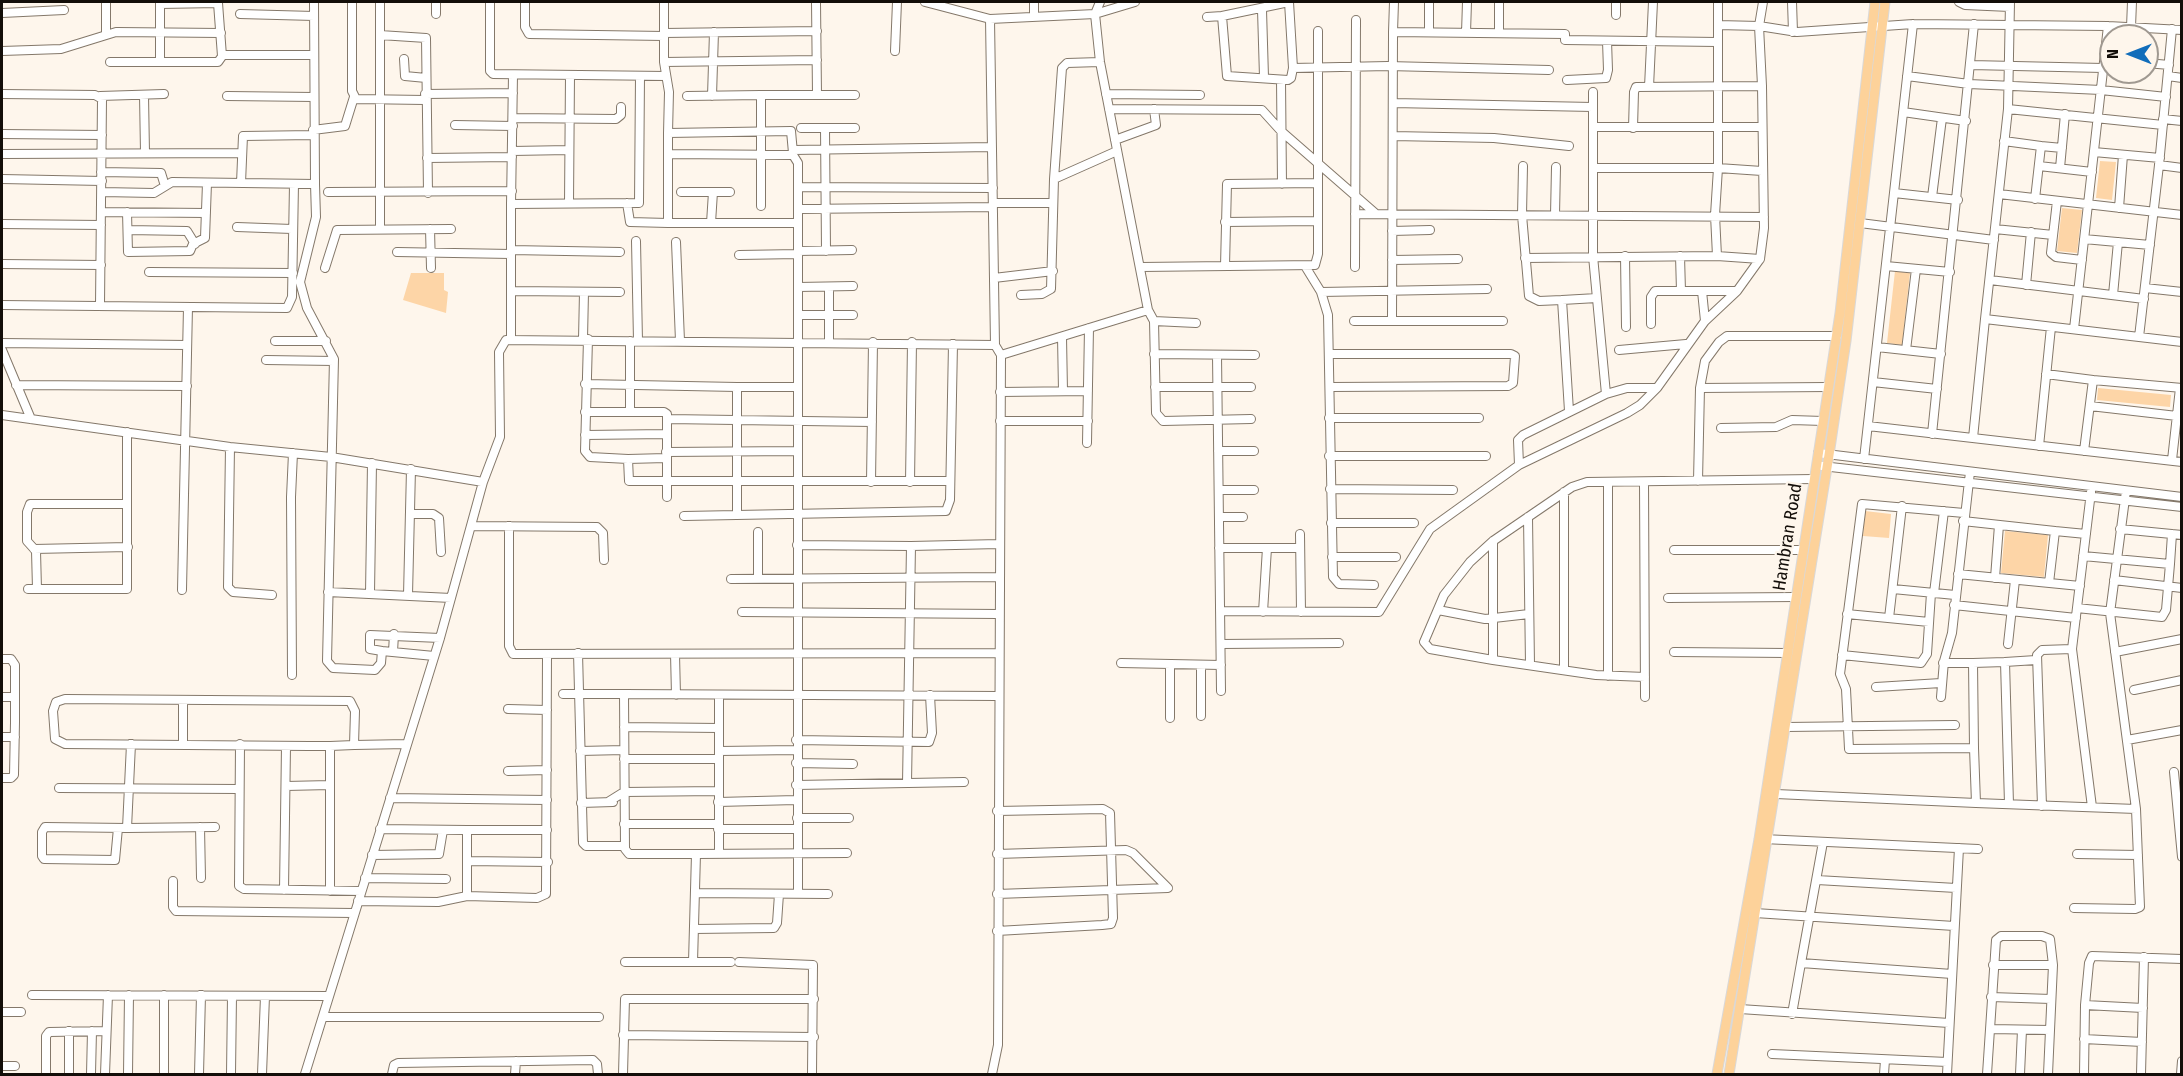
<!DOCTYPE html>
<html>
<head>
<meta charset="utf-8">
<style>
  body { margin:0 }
  #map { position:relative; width:2183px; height:1076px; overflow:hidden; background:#fef6ec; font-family:"Fira Sans Condensed",sans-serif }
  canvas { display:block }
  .frame { position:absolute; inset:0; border:3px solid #130e09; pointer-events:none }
  .north { position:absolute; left:2099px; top:24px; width:60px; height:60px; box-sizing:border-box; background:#fef6ec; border:2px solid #a09991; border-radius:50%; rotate:270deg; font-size:16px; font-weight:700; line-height:24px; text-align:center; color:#130e09 }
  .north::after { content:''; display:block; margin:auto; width:21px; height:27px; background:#116dba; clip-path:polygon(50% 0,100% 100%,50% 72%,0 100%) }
</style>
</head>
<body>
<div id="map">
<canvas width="2183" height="1076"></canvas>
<div class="frame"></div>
<div class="north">N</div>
</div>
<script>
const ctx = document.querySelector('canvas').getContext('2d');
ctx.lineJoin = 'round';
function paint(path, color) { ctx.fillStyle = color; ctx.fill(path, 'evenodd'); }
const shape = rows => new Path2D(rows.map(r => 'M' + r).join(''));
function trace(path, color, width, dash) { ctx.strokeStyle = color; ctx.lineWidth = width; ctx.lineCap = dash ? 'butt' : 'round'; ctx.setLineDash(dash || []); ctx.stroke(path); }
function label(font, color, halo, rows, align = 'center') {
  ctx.font = font + ' "Fira Sans Condensed",sans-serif'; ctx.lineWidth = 4.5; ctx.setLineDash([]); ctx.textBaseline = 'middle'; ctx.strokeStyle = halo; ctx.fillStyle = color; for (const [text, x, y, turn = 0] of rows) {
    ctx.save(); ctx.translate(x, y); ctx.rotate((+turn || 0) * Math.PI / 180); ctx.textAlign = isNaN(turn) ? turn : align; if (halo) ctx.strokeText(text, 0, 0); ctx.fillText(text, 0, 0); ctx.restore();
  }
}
const green = shape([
  [2100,161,2116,162,2112,200,2096,198],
  [2062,208,2082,210,2077,253,2057,251],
  [1895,271,1910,273,1902,345,1887,343],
  [411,273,444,273,444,290,448,292,446,313,403,300],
  [2098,388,2171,395,2170,407,2097,400],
  [1865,511,1891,514,1889,538,1863,536],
  [2005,531,2048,535,2044,577,2001,573]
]);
const minor = shape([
  [106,2,106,33],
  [160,2,160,62],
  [352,2,352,91,356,99,425,100],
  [436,2,436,14],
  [490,2,490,71,493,74,666,76],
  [525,2,525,27,529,34,664,36],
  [664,2,664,62,669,92,668,133,668,223,798,223,798,163,793,155,668,154],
  [816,2,817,95],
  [925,2,990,19,1095,14,1135,2],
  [1100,2,1095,14,1100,62,1148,310,1154,321,1156,413,1163,421,1251,419],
  [1792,2,1793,32],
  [1959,2,1965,5,2010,7],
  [160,4,218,3,222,56],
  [1262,10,1264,77],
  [2,13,64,10],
  [240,14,314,16],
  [1616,15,1616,2],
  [1034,16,1034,2],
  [1222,16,1289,2],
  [1207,17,1222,16,1227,76,1288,80,1291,78,1293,68,1289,2],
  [990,19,995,345,1001,355,998,1045,992,1074],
  [1718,25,1759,26,1797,32,1913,24,2108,26,2182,30],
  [2131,27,2132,2],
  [2172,29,2159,165,2182,168],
  [1393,32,1394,2],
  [1429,32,1429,2],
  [1499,32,1499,2],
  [664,33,817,31],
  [1466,33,1467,2],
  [380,35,426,38,428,193],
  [2,51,61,49,116,32,221,33],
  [895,51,897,2],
  [404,59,405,76,426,78],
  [110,62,218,62,223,55,314,55],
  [664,62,817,60],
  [2147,63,2169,65],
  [1971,65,2103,68],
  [1293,68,1388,66,1549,70],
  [513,75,511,204,639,203,640,76],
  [1907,76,1969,84,2101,90,2166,97],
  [2168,76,2182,78],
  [1281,80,1282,184],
  [1567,80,1606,78,1608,70,1607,41],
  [1649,87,1653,2],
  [2,94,95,95,102,99,100,305],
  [425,94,513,93],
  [1106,94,1200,95],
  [144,95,145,153],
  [761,95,855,95],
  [100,96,164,94],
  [227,96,314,97],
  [687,96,761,95,761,206],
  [712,96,714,32],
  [1393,103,1593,107],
  [1109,109,1262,110,1281,131,1375,213],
  [2008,109,2010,2],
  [1903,112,1966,121],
  [513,118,616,119,621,115,621,107],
  [2163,119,2182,121],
  [455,125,513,126],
  [1593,127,1593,92],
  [801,128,855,128],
  [825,128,826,251],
  [1633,128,1634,92,1636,87,1762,86,1759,26,1763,2],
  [313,130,345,126,354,97],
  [668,133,791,131,793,153],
  [2,134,102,135],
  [1393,136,1494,138,1569,146],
  [1115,140,1156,125,1154,109],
  [2004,141,2041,146,2035,199],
  [2041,146,2062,148],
  [793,150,992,147],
  [512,151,569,150],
  [2094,152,2160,158],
  [2,154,240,153],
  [427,158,512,157],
  [1523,166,1522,215,1529,296,1539,301,1562,300],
  [2039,166,2092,172],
  [1593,168,1718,168,1762,171],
  [2060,168,2065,114],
  [101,172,161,173,165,186],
  [2,179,102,181],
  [1054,179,1062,68,1067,63,1100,62],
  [241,183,243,136,313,135],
  [315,184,316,217,300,282,307,308,334,359,327,661,333,668,375,670,381,663,382,651,434,656],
  [798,187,993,188],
  [102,192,154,193,172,182,315,184,314,2],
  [328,192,512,191],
  [681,192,730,192],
  [1894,193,1958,200],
  [1999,194,2182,215],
  [1932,197,1942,118],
  [2057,201,2051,253,2056,257,2082,260],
  [569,203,570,75],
  [627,203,630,222,668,223],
  [993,203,1052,203],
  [2119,208,2123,155],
  [798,209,993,207],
  [101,212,206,213],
  [127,212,128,252,190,251,193,244,205,238,207,183],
  [1355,214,1764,217],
  [1555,215,1556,167],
  [1225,222,1316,221],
  [711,223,713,192],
  [798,223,798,894],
  [1860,223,1994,240],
  [2,224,101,225],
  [237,227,292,229],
  [380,229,380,2],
  [430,229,431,268],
  [1995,229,2053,235],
  [128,230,187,231,195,244],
  [1392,231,1430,230],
  [2084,239,2150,245],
  [636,241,638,341],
  [676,242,680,341],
  [511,250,620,252],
  [798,251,852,250],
  [397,252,511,254],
  [739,255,798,254],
  [1625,256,1626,327],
  [1680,256,1681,291],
  [1525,258,1717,256,1715,215,1718,168,1718,2],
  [1760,259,1764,228,1762,86],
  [1392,260,1458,259],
  [2,264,101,265],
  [1225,266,1227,184,1317,183],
  [1305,266,1321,292,1328,315,1333,577,1339,584,1374,585],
  [1886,266,1950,272],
  [1141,267,1315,265,1318,254,1318,31],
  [1355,267,1356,20],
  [325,268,337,230,451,229],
  [149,272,293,273],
  [994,278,1053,271],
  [1990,280,2144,299],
  [2026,285,2031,232],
  [798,287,853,286],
  [2145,288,2182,292],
  [511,291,620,292],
  [1321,292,1487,289],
  [1021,295,1042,294,1051,289,1054,179,1117,151],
  [2113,295,2118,242],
  [2,305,287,308,292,297,294,184],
  [798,315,853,315],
  [1985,319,2008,109,2163,125],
  [1154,321,1196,323],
  [1354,321,1392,321,1393,32,1565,34,1565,40,1717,42],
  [1392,321,1503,321],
  [1705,321,1737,291],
  [1651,324,1651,297,1655,291,1737,291,1760,259,1717,256],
  [2074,329,2108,26],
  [1062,337,1063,391],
  [2139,337,2159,165],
  [511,339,511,204],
  [583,339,584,292],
  [588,339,585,451,590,457,628,459,629,481,950,481],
  [275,341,326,341],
  [829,342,829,287],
  [2,343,187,345],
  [1877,347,1941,354],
  [2,350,31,419],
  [1619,350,1686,344],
  [1906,350,1916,269],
  [1154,354,1255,355],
  [1329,354,1511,354,1515,356,1513,383,1508,386,1330,387],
  [1001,355,1148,310],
  [1217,355,1221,691],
  [266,360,334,361],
  [2046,374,2093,380,2084,451],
  [2093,380,2182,388],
  [1873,382,1937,389],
  [585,384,737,387],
  [16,385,187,386],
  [1155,387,1251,387],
  [1657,388,1640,405,1627,413,1519,465,1518,440,1523,435,1606,394,1627,388,1657,388,1705,321,1702,291],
  [1700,388,1705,361,1719,342,1727,336,1837,336],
  [1000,392,1088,391],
  [1606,394,1593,256,1593,127,1762,127],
  [2090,406,2177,416],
  [630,411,630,341],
  [1569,411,1562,300,1597,298],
  [585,412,664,412,667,414,667,434],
  [2,415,230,447,331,457,483,482,440,638,305,1074],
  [1329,418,1479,418],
  [668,419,872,422],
  [1000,421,1088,421],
  [1868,426,2182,462],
  [1721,428,1776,427,1792,420,1823,421],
  [1932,434,1974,24],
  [585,435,667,434,667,497],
  [1973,438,1985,319,2182,342],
  [1087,443,1089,328],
  [2039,446,2051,327],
  [230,447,228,587,233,592,272,595],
  [1218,451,1254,451],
  [666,452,797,451],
  [1818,453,2182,497],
  [1329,456,1486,456],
  [628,459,666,458],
  [1864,459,1913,24],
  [2172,460,2180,388],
  [1822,466,2182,507],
  [1698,481,1700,388,1828,387],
  [483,482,500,437,499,352,506,340,995,345],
  [871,482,873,342],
  [910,482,912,342],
  [1608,482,1608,676],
  [1644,482,1645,697],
  [1330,489,1453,490],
  [1219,490,1254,490],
  [1564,492,1564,670],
  [2091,492,2072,649,2092,807],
  [410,514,433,514,439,518,441,552],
  [737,515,737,387,798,387],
  [684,516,946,511,950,500,953,344],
  [1219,517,1243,517],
  [1528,517,1530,665],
  [1963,521,2055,531,2049,583],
  [1331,523,1414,523],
  [471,526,597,527,603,533,604,560],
  [509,526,509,646,513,654,998,653],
  [2120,529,2182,535],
  [2055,531,2086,534],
  [758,532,758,578],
  [1300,534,1301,612],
  [797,545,911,546],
  [1219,548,1300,548],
  [34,549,128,547],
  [1674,550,1803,550],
  [2083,556,2170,564,2172,534],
  [1332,557,1396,557],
  [1958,574,2080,586],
  [1995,578,1999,525],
  [731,579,998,577],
  [2114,580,2182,588],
  [28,589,127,589,127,432],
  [37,589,36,551,27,541,27,512,30,504,127,504],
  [1893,589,1955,595],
  [182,590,188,307],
  [328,592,451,598],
  [370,593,372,463],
  [1934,593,1944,511],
  [408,595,411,469],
  [1668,598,1795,597],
  [1954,605,2076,618],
  [2077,608,2162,617,2166,610,2170,564],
  [1438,610,1485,619,1529,614],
  [1220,611,1379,612,1430,529,1519,465],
  [742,612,998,614],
  [1263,612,1267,548],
  [1847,614,1929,622],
  [1889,618,1902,506],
  [1221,644,1339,643],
  [2008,644,2015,580],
  [382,651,370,649,370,635,440,638],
  [393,652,394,634],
  [1674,652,1787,653],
  [2115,652,2182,639],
  [578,653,583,843,586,846,624,846],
  [675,654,676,695],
  [1842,655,1921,663,1927,654,1931,593],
  [2,659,11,659,15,665,15,722,14,775,11,778,2,778],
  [1493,660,1493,541],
  [2005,662,2036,660],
  [1121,663,1221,665],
  [1943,663,1973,663,1974,748],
  [1973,663,2005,662,2009,804],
  [1170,664,1170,718],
  [1201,665,1201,716],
  [292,675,291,497,293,453],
  [1645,677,1596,675,1493,660,1430,649,1424,642,1444,595,1470,562,1493,541,1572,487,1587,482,1814,479],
  [1876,687,1941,683],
  [2134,690,2182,680],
  [563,694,624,694],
  [2,697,15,697],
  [1941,697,1944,661,1952,633,1970,472],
  [508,709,547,710],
  [624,727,719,728],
  [1786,727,1955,725],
  [2,737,15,737],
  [796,740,929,742,932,733,930,695],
  [2127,740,2182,730],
  [183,743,183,700],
  [240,744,239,886,244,889,361,891],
  [354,745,355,711,350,701,65,699,56,702,53,711,55,739,65,744,309,746,330,746,354,745,407,744],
  [330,746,330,891],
  [580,751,624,750],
  [719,751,796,750],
  [624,759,718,759],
  [796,763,853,764],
  [508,771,547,770],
  [2174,772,2182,857],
  [907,783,911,546,999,544],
  [796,785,964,782],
  [286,786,330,785],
  [59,788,239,789],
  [1776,794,1976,803,1974,748,1849,749,1846,689,1840,674,1862,504,1964,513],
  [390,798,547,800],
  [608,802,624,792,718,791],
  [718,802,796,800],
  [581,803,613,802],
  [1976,803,2136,809,2110,613,2126,491],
  [2042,806,2037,655,2042,650,2072,649],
  [997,811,1103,809,1110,813,1113,918,1111,924,1102,925,997,931],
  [797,818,849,818],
  [624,824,718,824],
  [200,827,201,878],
  [118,828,115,860,44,859,42,856,42,832,45,827,127,828,131,744],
  [127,828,215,827],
  [380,829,467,830,467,896,537,898,546,894,547,654],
  [718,829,797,829],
  [467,830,547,830],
  [1763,839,1978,849],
  [719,853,719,695],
  [696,854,629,854,625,849,624,694,998,696],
  [997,854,1126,850,1133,853,1168,888,997,894],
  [2077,854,2138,855],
  [372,855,439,854,443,830],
  [467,861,548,862],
  [365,878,446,879],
  [1817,880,1956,888],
  [173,881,173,907,176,911,354,913],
  [284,890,286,746],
  [696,893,828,894],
  [358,901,438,902,467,896],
  [2074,908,2135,909,2140,907,2136,809],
  [1755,913,1954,926],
  [694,929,774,928,777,923,779,894],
  [625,962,731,962],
  [693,962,696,854,847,853],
  [739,962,813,965,812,1074],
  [1801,963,1823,842],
  [1993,965,2053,965],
  [32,995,329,996],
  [1991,997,2051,999],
  [2085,1005,2143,1008],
  [1740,1009,1949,1023],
  [2,1012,21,1012],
  [1792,1014,1801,963,1952,974],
  [323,1017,599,1017],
  [1990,1029,2050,1030],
  [623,1035,814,1037],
  [2084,1039,2142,1042],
  [1772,1054,1947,1062],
  [2,1066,15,1066],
  [46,1074,46,1036,49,1032,106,1031],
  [69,1074,69,1031],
  [91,1074,92,1031],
  [105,1074,108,995],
  [128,1074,129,995],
  [164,1074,164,995],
  [199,1074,201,995],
  [231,1074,232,996],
  [262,1074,265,996],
  [392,1074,394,1065,398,1063,593,1060,597,1064,598,1074],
  [515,1074,516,1061],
  [623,1074,625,999,814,999],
  [1884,1074,1885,1060],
  [1947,1074,1959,848],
  [1987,1074,1996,940,2001,936,2042,936,2050,939,2053,965,2048,1074],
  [2020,1074,2022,1030],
  [2084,1074,2085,1005,2089,963,2092,956,2182,959],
  [2141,1074,2144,957],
  [2181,1074,2182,1061]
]);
const major = shape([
  [1717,1074,1759,839,1840,313,1875,2],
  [1729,1074,1829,455,1846,341,1885,2]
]);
const streetNames = [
  ["Hambran Road",1788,537,-81]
];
paint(green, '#fdd5a7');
trace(minor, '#84786a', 10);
trace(major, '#d9d8d8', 11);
trace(minor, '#fff', 8);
trace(major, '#fdd29a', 9);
label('18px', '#130e09', '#fef6ec', streetNames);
</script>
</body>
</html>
